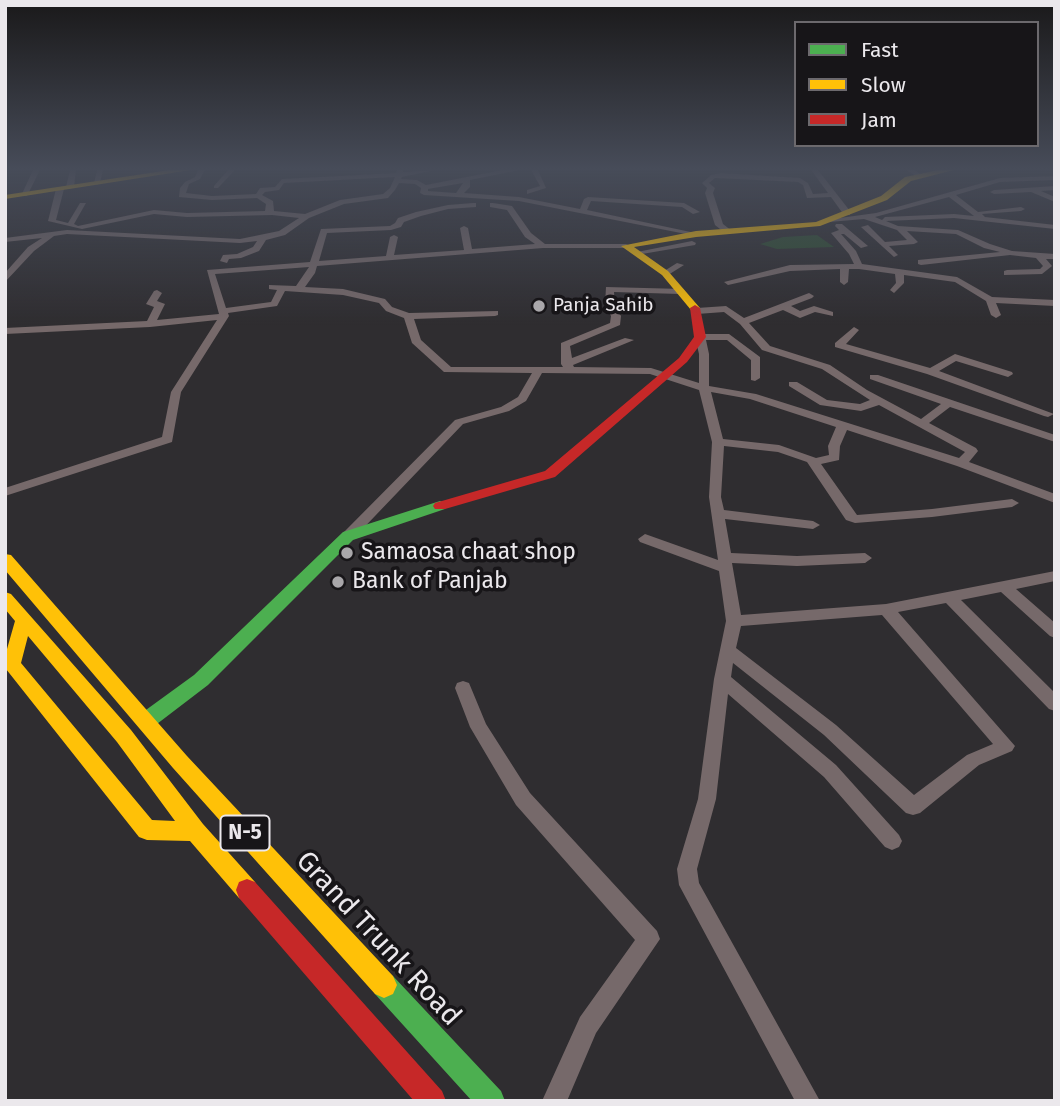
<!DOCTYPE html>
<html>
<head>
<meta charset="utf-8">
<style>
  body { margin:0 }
  #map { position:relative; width:1060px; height:1106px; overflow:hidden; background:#2f2d30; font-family:"Fira Sans",sans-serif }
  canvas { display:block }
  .frame { position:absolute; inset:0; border:7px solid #ebe8ec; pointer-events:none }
  .legend { position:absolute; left:794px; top:21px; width:245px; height:126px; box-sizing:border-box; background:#171518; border:2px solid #6c696d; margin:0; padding:9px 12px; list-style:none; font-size:21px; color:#ebe8ec }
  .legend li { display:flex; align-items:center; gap:14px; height:35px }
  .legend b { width:35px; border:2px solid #6c696d }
</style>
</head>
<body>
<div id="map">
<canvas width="1060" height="1106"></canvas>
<div class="frame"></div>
<ul class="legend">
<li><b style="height:9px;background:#4caf50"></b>Fast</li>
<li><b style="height:9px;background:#ffc107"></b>Slow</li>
<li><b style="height:9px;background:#c62828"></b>Jam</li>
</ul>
</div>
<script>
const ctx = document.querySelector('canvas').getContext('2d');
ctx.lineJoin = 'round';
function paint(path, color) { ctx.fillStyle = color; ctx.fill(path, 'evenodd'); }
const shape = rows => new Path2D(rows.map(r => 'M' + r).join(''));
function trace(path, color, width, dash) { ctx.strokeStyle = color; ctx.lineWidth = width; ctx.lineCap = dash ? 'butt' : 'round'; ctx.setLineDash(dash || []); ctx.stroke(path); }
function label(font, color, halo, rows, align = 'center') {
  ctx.font = font + ' "Fira Sans",sans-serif'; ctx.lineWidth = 7; ctx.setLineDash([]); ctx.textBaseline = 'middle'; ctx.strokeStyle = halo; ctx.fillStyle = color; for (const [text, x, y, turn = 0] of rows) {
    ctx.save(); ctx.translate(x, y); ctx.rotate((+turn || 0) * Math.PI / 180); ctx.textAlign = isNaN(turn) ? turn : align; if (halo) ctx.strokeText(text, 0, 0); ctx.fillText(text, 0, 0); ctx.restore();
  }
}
const green = shape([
  [817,235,834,247,777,249,760,244,783,237]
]);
const street = shape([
  [33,170,40,170,27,196,21,196,33,170],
  [70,170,76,170,74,187,70,189,66,187,70,170],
  [97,170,103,170,100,183,97,185,94,183,97,170],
  [198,170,205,170,200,179,189,184,186,193,212,196,256,194,260,188,275,187,282,179,396,173,397,170,403,170,403,172,436,170,402,177,401,179,417,180,426,185,502,170,520,170,470,180,470,187,464,193,519,197,580,209,584,199,588,197,684,203,700,212,693,214,682,207,591,201,587,210,700,234,696,236,519,201,424,195,420,193,421,188,415,184,399,183,395,190,388,198,344,204,309,218,285,235,266,240,259,251,241,258,229,259,227,263,220,261,223,255,237,254,253,247,257,241,240,243,67,234,54,236,34,251,5,282,5,273,28,247,42,238,5,242,5,238,67,230,240,239,279,231,299,218,272,215,187,217,154,214,82,229,48,221,56,189,60,187,64,189,56,220,68,223,80,203,86,203,74,224,78,226,154,210,187,213,265,211,266,204,257,198,212,200,179,197,180,188,185,182,195,177,198,170],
  [395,177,390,188,383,194,340,200,305,214,274,211,273,201,262,195,265,192,279,190,284,183,395,177],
  [463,183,456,193,428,191,428,189,463,183],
  [228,170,235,170,218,188,214,188,214,186,228,170],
  [531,170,538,170,546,188,527,194,527,190,540,186,531,170],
  [811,170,818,170,850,211,850,215,844,215,831,197,807,198,803,185,798,182,715,178,709,183,715,188,713,193,723,224,732,231,725,233,715,225,705,193,707,188,702,183,711,175,721,173,800,178,808,183,813,194,828,193,811,170],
  [906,170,915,170,923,176,918,177,906,170],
  [1055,176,1055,180,1000,182,956,195,978,212,1021,207,1025,209,1021,211,982,214,985,217,1055,225,1055,229,954,218,886,221,898,226,958,230,990,244,1012,251,1055,254,1055,259,1046,259,1052,266,1042,274,1004,275,1004,271,1007,270,1040,269,1043,266,1036,258,1010,255,921,265,918,264,918,260,1000,252,984,248,956,234,907,231,918,242,914,244,889,246,898,255,894,257,861,227,868,225,885,242,907,240,897,230,864,219,829,222,825,220,876,213,1000,178,1055,176],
  [949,197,974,216,954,214,885,217,882,220,875,217,949,197],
  [1055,186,1055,190,1041,191,1055,197,1055,202,1031,192,994,194,990,192,994,190,1055,186],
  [473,203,476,203,476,207,448,209,421,216,404,222,401,227,391,230,327,233,319,261,386,256,390,237,394,235,398,237,394,255,464,250,460,228,464,226,468,228,472,249,535,244,525,237,507,210,490,207,490,203,493,203,512,206,531,233,545,244,626,244,630,246,626,248,543,248,317,266,315,273,305,287,343,289,385,299,392,307,409,313,498,311,498,315,495,316,414,319,421,340,451,367,563,367,561,364,561,343,610,323,611,316,605,306,606,287,683,289,685,291,680,294,614,292,615,306,621,316,620,325,570,346,572,358,625,338,634,340,573,365,574,367,651,368,699,383,699,354,695,337,700,334,729,334,760,357,760,378,755,381,751,380,751,360,727,340,706,340,709,354,709,386,756,394,959,458,965,452,879,405,861,411,820,405,789,386,789,382,797,382,827,400,860,404,870,400,822,369,762,350,740,324,724,312,697,314,692,311,697,308,726,306,744,318,809,293,814,296,812,298,791,306,800,311,814,306,833,312,833,316,815,312,800,318,783,310,749,323,770,346,830,365,867,390,921,419,941,404,870,379,870,375,878,375,1055,435,1055,442,950,407,929,423,976,448,978,451,969,462,1055,494,1055,503,957,466,847,430,840,446,839,460,821,464,857,515,932,509,1012,499,1019,503,1012,507,932,517,855,523,846,520,807,462,778,452,724,446,721,497,724,510,813,521,820,525,813,529,725,519,731,553,797,556,865,553,872,558,865,563,797,566,732,563,741,615,886,604,1055,571,1055,581,1016,589,1055,623,1055,638,1050,636,1001,592,961,600,1055,693,1055,711,1049,709,946,603,898,612,1015,746,1012,751,979,765,920,813,913,815,906,813,824,735,733,663,731,677,836,765,899,835,902,841,899,847,892,850,885,847,824,777,728,694,716,799,697,869,699,883,820,1101,795,1101,679,885,677,869,698,799,714,679,726,621,719,571,640,542,638,539,645,534,718,560,709,497,712,442,699,390,650,374,542,373,526,401,509,411,463,424,353,539,348,540,343,539,341,536,343,533,455,420,501,407,518,397,532,373,444,372,412,343,404,318,386,311,379,303,343,295,285,291,277,306,228,313,229,316,181,392,172,442,5,496,5,488,162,437,171,392,217,320,150,327,5,334,5,328,147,321,154,307,146,304,154,291,157,290,162,293,157,301,165,304,157,320,219,314,207,270,310,262,321,229,390,226,395,223,398,218,416,212,448,205,473,203],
  [309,267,296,286,269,285,269,289,277,290,271,302,226,308,215,274,309,267],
  [711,392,750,399,836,427,828,446,829,455,816,458,779,445,723,439,711,392],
  [882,615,993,744,967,755,914,795,836,725,736,648,741,626,882,615],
  [836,224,842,224,868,246,861,248,844,234,841,234,856,251,862,264,957,277,992,297,1055,300,1055,306,996,303,1001,315,996,318,991,315,986,301,955,282,904,275,904,283,894,293,890,290,896,283,895,274,859,269,849,269,848,282,844,285,840,282,840,269,790,271,728,285,724,282,790,265,854,264,849,254,831,233,839,230,835,226,836,224],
  [692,241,696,243,695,245,636,255,632,253,692,241],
  [677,263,684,265,668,275,661,273,677,263],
  [854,327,859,330,846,344,930,368,955,354,1012,372,1013,374,1008,377,956,361,939,371,1054,414,1048,417,1044,416,927,374,835,347,835,343,854,327],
  [463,681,469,683,486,724,530,793,657,931,660,939,596,1033,567,1101,542,1101,580,1017,635,940,516,805,470,727,455,688,457,683,463,681]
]);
const fast = shape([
  [440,501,445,503,447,506,445,509,353,540,208,685,153,727,146,729,139,727,136,721,139,715,194,675,343,532,440,501],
  [384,972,393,976,501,1091,505,1101,472,1101,375,994,371,985,375,976,384,972]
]);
const slow = shape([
  [169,170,191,170,5,199,5,195,169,170],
  [938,170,954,170,911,181,887,200,820,226,696,237,634,247,668,271,700,308,695,311,691,310,662,275,621,246,696,231,816,222,881,196,905,177,938,170],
  [5,554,11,555,187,756,393,976,397,985,393,994,384,998,375,994,173,768,5,570,5,554],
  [5,592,11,594,131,730,203,824,255,882,258,890,255,898,247,901,239,898,190,841,147,840,139,837,6,669,5,656,15,621,5,609,5,592],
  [28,636,117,742,175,821,152,820,21,663,28,636]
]);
const jam = shape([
  [695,305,700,308,706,337,687,362,555,477,445,509,435,509,433,506,435,503,545,471,679,358,694,337,690,308,695,305],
  [247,879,255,882,442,1091,446,1101,414,1101,239,898,236,890,239,882,247,879]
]);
const markers = [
  [539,306,7,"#a9a7aa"],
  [347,553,7,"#a9a7aa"],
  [338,582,7,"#a9a7aa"]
];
const farPoinames = [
  ["Panja Sahib",553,306]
];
const shields = [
  [245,833,49]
];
const shieldNames = [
  ["N-5",245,833]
];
const poiNames = [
  ["Samaosa chaat shop",361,553],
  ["Bank of Panjab",352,582]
];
const nearStreetnames = [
  ["Grand Trunk Road",378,939,47]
];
paint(green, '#2e4d30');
paint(street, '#76696a');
paint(fast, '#4caf50');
paint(slow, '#ffc107');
paint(jam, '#c62828');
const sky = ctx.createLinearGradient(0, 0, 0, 325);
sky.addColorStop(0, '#1a191a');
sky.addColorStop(0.52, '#474c59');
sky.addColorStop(1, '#474c5900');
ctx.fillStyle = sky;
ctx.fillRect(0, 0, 1060, 325);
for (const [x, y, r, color] of markers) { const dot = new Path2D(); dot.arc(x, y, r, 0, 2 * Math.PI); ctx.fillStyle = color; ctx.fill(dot); trace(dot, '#171518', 2.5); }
label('19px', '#ebe8ec', '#171518', farPoinames, 'left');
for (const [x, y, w] of shields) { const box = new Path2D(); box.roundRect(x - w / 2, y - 17.5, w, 35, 5); ctx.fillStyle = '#171518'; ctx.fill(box); trace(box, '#ebe8ec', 2); }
label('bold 21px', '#ebe8ec', null, shieldNames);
label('23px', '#ebe8ec', '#171518', poiNames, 'left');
label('28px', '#ebe8ec', '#171518', nearStreetnames);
</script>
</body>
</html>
